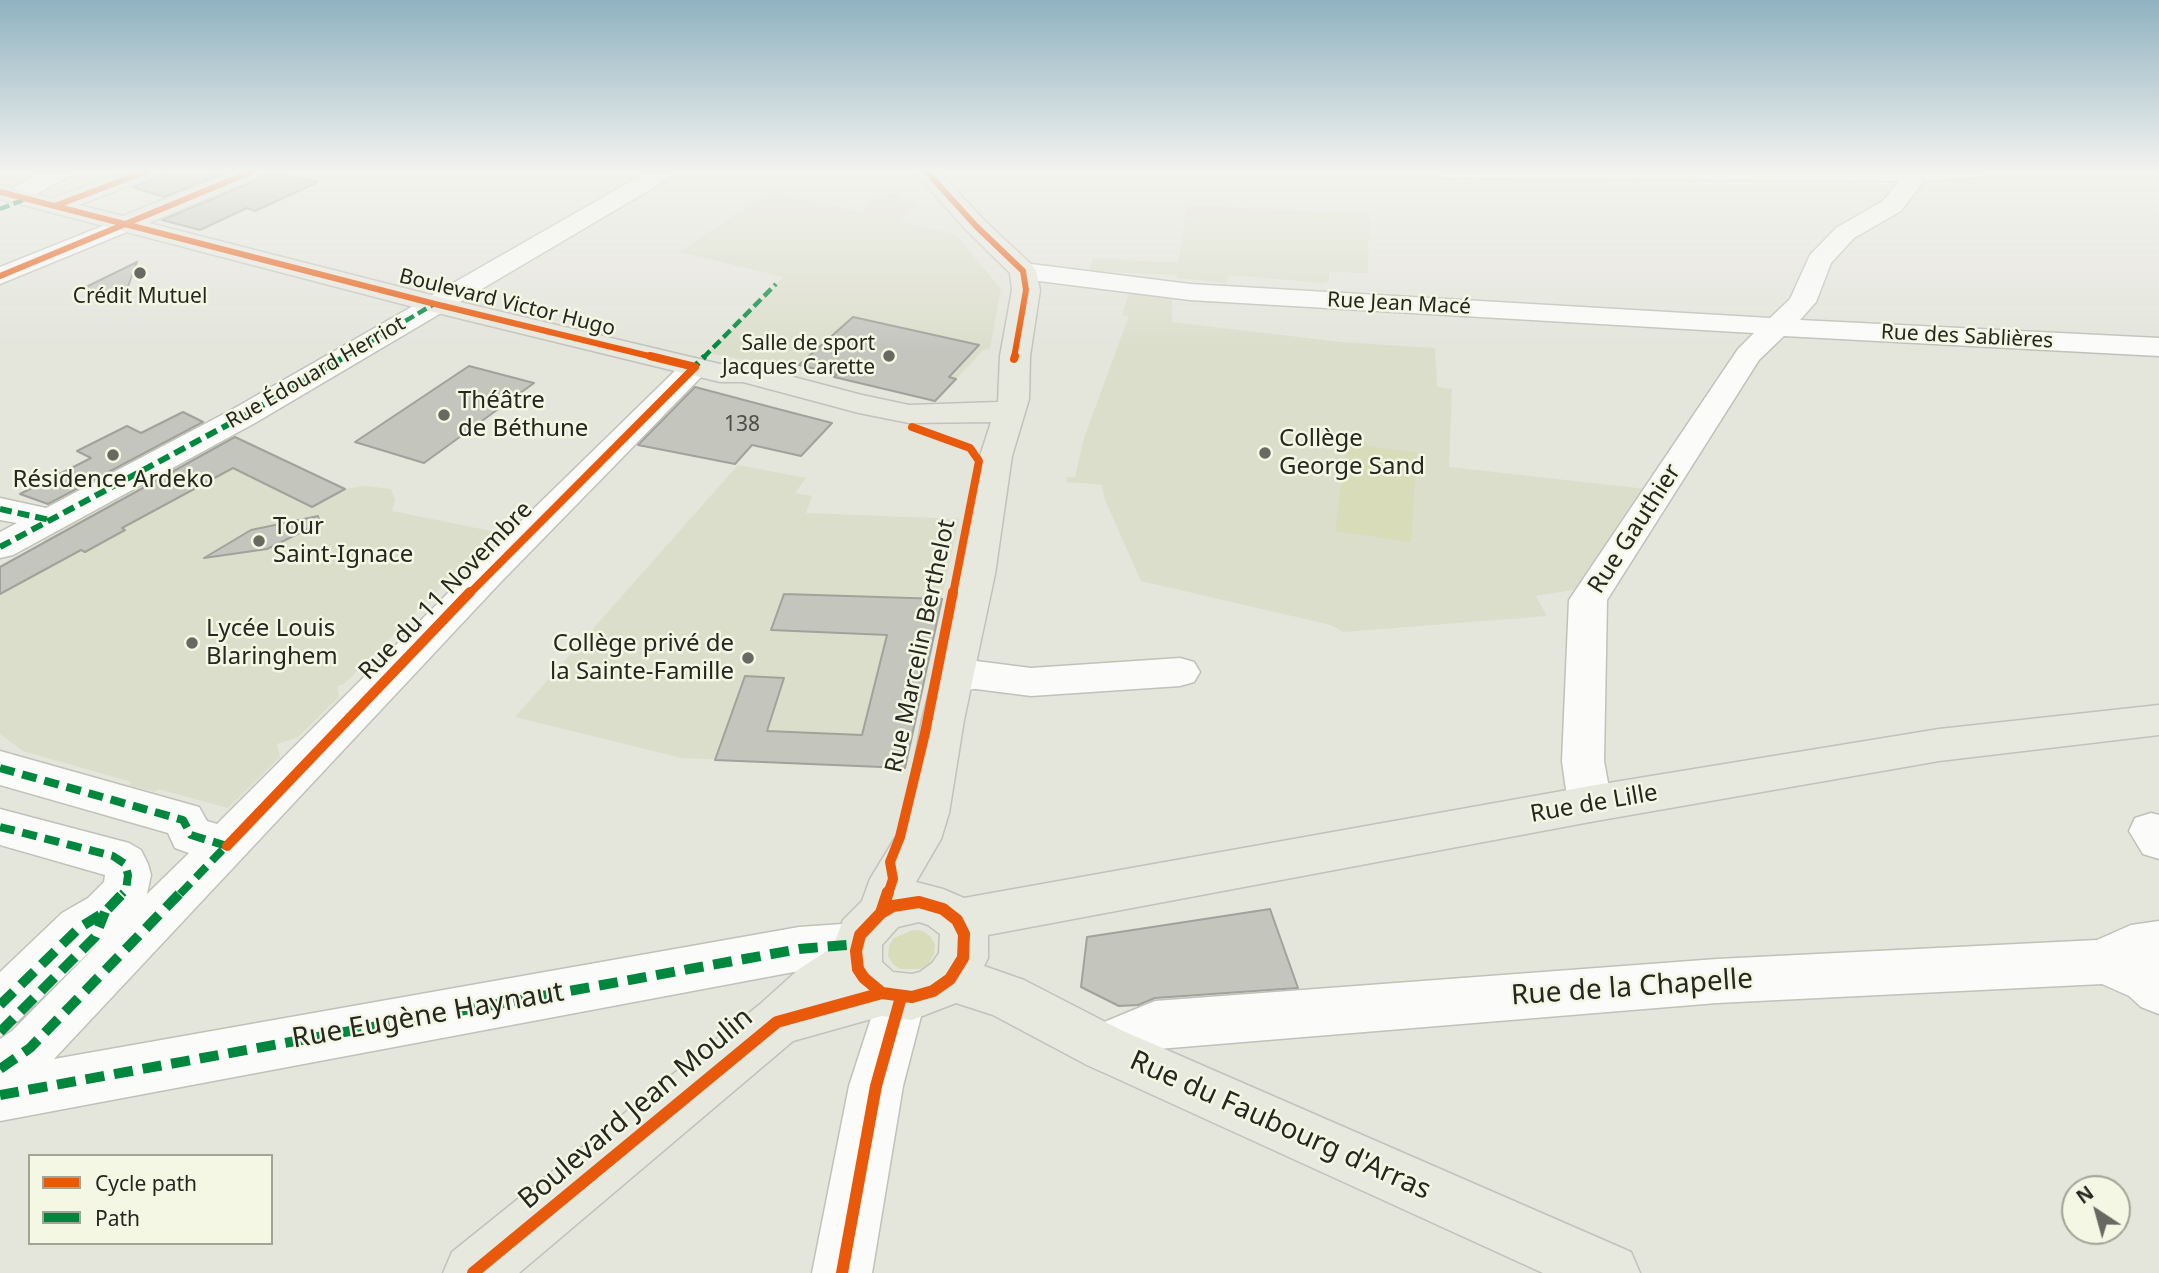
<!DOCTYPE html>
<html>
<head>
<meta charset="utf-8">
<style>
  body { margin:0 }
  #map { position:relative; width:2159px; height:1273px; overflow:hidden; background:#e4e5db; font-family:"Noto Sans",sans-serif }
  canvas { display:block }
  .legend { position:absolute; left:28px; top:1154px; width:245px; height:91px; box-sizing:border-box; background:#f4f7e4; border:2px solid #a2a496; margin:0; padding:9px 12px; list-style:none; font-size:21px; color:#262720 }
  .legend li { display:flex; align-items:center; gap:14px; height:35px }
  .legend b { width:35px; border:2px solid #a2a496 }
  .north { position:absolute; left:2061px; top:1175px; width:70px; height:70px; box-sizing:border-box; background:#f4f7e4; border:2px solid #a2a496; border-radius:50%; rotate:324deg; font-size:19px; font-weight:700; line-height:28px; text-align:center; color:#262720 }
  .north::after { content:''; display:block; margin:auto; width:24px; height:32px; background:#686a61; clip-path:polygon(50% 0,100% 100%,50% 72%,0 100%) }
</style>
</head>
<body>
<div id="map">
<canvas width="2159" height="1273"></canvas>
<ul class="legend">
<li><b style="height:9px;background:#e8590c"></b>Cycle path</li>
<li><b style="height:9px;background:#00873e"></b>Path</li>
</ul>
<div class="north">N</div>
</div>
<script>
const ctx = document.querySelector('canvas').getContext('2d');
ctx.lineJoin = 'round';
function paint(path, color) { ctx.fillStyle = color; ctx.fill(path, 'evenodd'); }
const shape = rows => new Path2D(rows.map(r => 'M' + r).join(''));
function trace(path, color, width, dash) { ctx.strokeStyle = color; ctx.lineWidth = width; ctx.lineCap = dash ? 'butt' : 'round'; ctx.setLineDash(dash || []); ctx.stroke(path); }
function label(font, color, halo, rows, align = 'center') {
  ctx.font = font + ' "Noto Sans",sans-serif'; ctx.lineWidth = 5; ctx.setLineDash([]); ctx.textBaseline = 'middle'; ctx.strokeStyle = halo; ctx.fillStyle = color; for (const [text, x, y, turn = 0] of rows) {
    ctx.save(); ctx.translate(x, y); ctx.rotate((+turn || 0) * Math.PI / 180); ctx.textAlign = isNaN(turn) ? turn : align; if (halo) ctx.strokeText(text, 0, 0); ctx.fillText(text, 0, 0); ctx.restore();
  }
}
const built = shape([
  [770,192,860,212,875,198,889,200,887,195,897,193,903,202,916,203,901,221,956,235,1001,289,990,348,982,351,935,402,777,361,773,365,708,353,783,277,679,252],
  [1187,205,1369,214,1368,273,1329,272,1329,281,1323,283,1228,275,1227,283,1177,278,1177,275,1089,271,1093,258,1178,263],
  [1129,293,1172,299,1172,322,1341,342,1435,348,1437,387,1452,389,1449,467,1646,489,1578,589,1536,596,1547,616,1343,632,1331,625,1141,581,1105,500,1102,485,1066,482,1067,477,1075,477,1084,438,1129,316,1122,315],
  [229,434,344,489,365,486,391,489,395,500,392,511,496,532,344,684,337,686,339,697,298,737,277,744,280,757,228,808,158,789,155,792,129,785,132,782,23,751,0,734,0,567,46,542,40,537],
  [738,465,806,478,795,493,812,496,806,513,959,519,905,768,682,758,515,717]
]);
const green = shape([
  [1347,443,1417,453,1411,542,1335,531],
  [913,930,923,931,931,937,935,945,934,954,929,963,921,969,900,969,893,964,888,956,889,946,894,938]
]);
const building = shape([
  [166,171,228,171,164,197,133,187,156,178,166,171],
  [267,171,318,182,255,211,247,208,200,230,162,220,262,178,267,171],
  [137,262,126,292,113,298,82,289,137,262],
  [853,317,979,345,949,377,956,379,935,401,834,377,837,374,799,365,853,317],
  [469,366,534,383,424,463,355,442,469,366],
  [695,387,778,409,832,423,801,456,752,445,735,464,638,445,695,387],
  [183,412,203,422,48,504,20,494,91,458,77,451,127,426,141,433,183,412],
  [235,437,345,489,312,507,233,468,122,528,125,530,85,552,81,550,0,594,0,567,235,437],
  [318,516,320,523,267,549,204,558,251,530,318,516],
  [784,594,942,599,905,768,715,760,745,676,784,678,767,731,862,735,887,635,771,630,784,594],
  [1270,909,1298,988,1155,998,1138,1005,1119,1006,1081,987,1087,937,1270,909]
]);
const minor = shape([
  [45,171,74,171,70,176,23,201,7,201,3,196,7,191,45,171],
  [649,171,677,171,673,176,255,423,13,555,0,558,0,532,17,523,0,520,0,498,46,508,233,409,649,171],
  [1434,171,1985,171,1982,176,1974,178,1924,181,1901,211,1854,238,1831,263,1816,302,1800,320,2159,338,2159,356,1784,336,1759,360,1607,600,1604,761,1612,804,1606,816,1590,822,1574,816,1568,804,1562,761,1569,600,1738,349,1754,333,1190,300,1023,279,1014,277,1010,271,1014,265,1023,263,1190,284,1770,318,1790,299,1810,255,1836,228,1883,201,1899,181,1446,178,1438,176,1434,171],
  [125,217,134,219,137,224,134,229,0,284,0,267,125,217],
  [695,358,705,361,710,367,705,373,499,584,54,1059,799,927,857,923,874,929,881,944,874,959,857,965,799,971,0,1121,0,1039,12,1031,104,938,18,1021,0,1028,0,972,62,913,88,898,104,882,105,875,0,845,0,809,129,843,141,850,148,864,151,875,147,894,189,853,175,848,168,833,0,785,0,751,199,807,207,821,217,824,473,568,685,361,695,358],
  [1180,658,1194,662,1200,672,1194,682,1180,686,1031,696,976,689,953,691,939,687,933,677,939,667,976,661,1031,668,1180,658],
  [2151,813,2159,815,2159,859,2143,854,2129,831,2135,818,2151,813],
  [2159,921,2159,1014,2141,1007,2129,996,2102,984,1717,1003,1158,1049,1103,1072,1085,1064,1077,1047,1085,1030,1155,1001,1717,959,2097,940,2131,925,2159,921],
  [901,974,919,981,926,997,903,1086,872,1273,812,1273,849,1086,883,981,901,974]
]);
const major = shape([
  [127,171,159,171,155,176,79,205,123,216,234,171,264,171,261,176,149,223,439,297,720,364,744,364,862,395,909,405,998,402,1000,356,1012,290,1010,273,967,231,914,171,938,171,985,221,1032,265,1036,271,1040,290,1030,356,1029,399,1012,456,995,574,964,720,949,813,941,839,916,882,943,889,964,898,1590,786,1939,729,2159,705,2159,735,1939,761,1590,822,988,935,988,958,984,966,1024,980,1121,1030,1631,1252,1640,1273,1543,1273,1085,1064,993,1015,956,1003,912,1020,882,1016,793,1041,519,1273,443,1273,452,1252,759,1005,799,969,833,947,843,920,862,901,870,879,898,833,905,813,922,720,959,574,980,456,991,422,909,423,859,413,743,382,720,382,425,310,0,199,0,185,53,198,127,171],
  [919,922,928,925,940,934,939,953,932,963,920,972,912,974,893,972,882,962,882,945,898,927,919,922]
]);
const quietFar3 = shape([
  [0,209,23,200],
  [343,358,434,304],
  [703,358,776,284]
]);
const quietFar2 = shape([
  [690,371,705,356],
  [0,509,50,520],
  [0,547,244,416,346,356]
]);
const quietFar1 = shape([
  [0,768,183,820,191,835,227,846],
  [0,827,113,856,125,864,128,875,126,890,122,894],
  [180,894,230,842]
]);
const quiet = shape([
  [0,1005,79,928,105,912,124,892],
  [0,1032,95,937,105,912],
  [0,1069,30,1048,181,892],
  [0,1095,799,949,857,944]
]);
const cyclewayFar3 = shape([
  [926,171,976,226,1023,271,1026,290,1014,358],
  [0,192,435,304,657,358],
  [55,206,147,171],
  [0,276,253,171]
]);
const cyclewayFar2 = shape([
  [650,356,695,367],
  [1014,359,1015,356],
  [912,427,970,448,979,461,953,594],
  [469,594,695,367]
]);
const cyclewayFar1 = shape([
  [227,846,470,592],
  [888,894,893,879,890,862,900,837,925,733,953,592]
]);
const cycleway = shape([
  [919,902,943,909,957,920,964,934,963,958,950,979,933,991,912,997,882,993,864,978,858,969,856,951,860,935,881,913,893,906,919,902],
  [881,913,888,892],
  [473,1273,777,1022,882,993],
  [842,1273,876,1086,901,997]
]);
const markers = [
  [140,273,7,"#686a61"],
  [889,356,7,"#686a61"],
  [444,415,7,"#686a61"],
  [1265,453,7,"#686a61"],
  [113,455,7,"#686a61"],
  [259,541,7,"#686a61"],
  [192,643,7,"#686a61"],
  [748,658,7,"#686a61"]
];
const farPoinames = [
  ["Crédit Mutuel",140,297],
  ["Salle de sport",875,344,"right"],
  ["Jacques Carette",875,368,"right"]
];
const farStreetnames = [
  ["Boulevard Victor Hugo",507,303,14],
  ["Rue Jean Macé",1399,304,3],
  ["Rue des Sablières",1967,337,3],
  ["Rue Édouard Herriot",316,373,-30]
];
const numberNames = [
  ["138",742,425]
];
const poiNames = [
  ["Théâtre",458,401],
  ["de Béthune",458,429],
  ["Collège",1279,439],
  ["George Sand",1279,467],
  ["Résidence Ardeko",113,480,"center"],
  ["Tour",273,527],
  ["Saint-Ignace",273,555],
  ["Lycée Louis",206,629],
  ["Blaringhem",206,657],
  ["Collège privé de",734,644,"right"],
  ["la Sainte-Famille",734,672,"right"]
];
const streetNames = [
  ["Rue Gauthier",1635,529,-57],
  ["Rue du 11 Novembre",446,591,-46],
  ["Rue Marcelin Berthelot",921,646,-78],
  ["Rue de Lille",1594,804,-10]
];
const nearStreetnames = [
  ["Rue de la Chapelle",1632,988,-4],
  ["Rue Eugène Haynaut",428,1016,-10],
  ["Boulevard Jean Moulin",636,1109,-40],
  ["Rue du Faubourg d'Arras",1280,1126,24]
];
paint(built, '#dcdecc');
paint(green, '#d8dcb9');
paint(building, '#c4c5bd');
trace(building, '#a1a29b', 2);
trace(minor, '#c0c1b9', 3);
trace(major, '#c2c2bd', 3);
paint(minor, '#fbfbfa');
paint(major, '#e7e8de');
trace(quietFar3, '#00873e', 4.5, [10, 4.5]);
trace(quietFar2, '#00873e', 6, [12, 6]);
trace(quietFar1, '#00873e', 8, [15, 8]);
trace(quiet, '#00873e', 10, [19, 10]);
trace(cyclewayFar3, '#e8590c', 6);
trace(cyclewayFar2, '#e8590c', 8);
trace(cyclewayFar1, '#e8590c', 10);
trace(cycleway, '#e8590c', 12);
const sky = ctx.createLinearGradient(0, 0, 0, 349);
sky.addColorStop(0, '#90b2c1');
sky.addColorStop(0.49, '#f3f3ef');
sky.addColorStop(1, '#f3f3ef00');
ctx.fillStyle = sky;
ctx.fillRect(0, 0, 2159, 349);
for (const [x, y, r, color] of markers) { const dot = new Path2D(); dot.arc(x, y, r, 0, 2 * Math.PI); ctx.fillStyle = color; ctx.fill(dot); trace(dot, '#f4f7e4', 2.5); }
label('21px', '#262720', '#f4f7e4', farPoinames);
label('21px', '#262720', '#f4f7e4', farStreetnames);
label('21px', '#4e4e47', null, numberNames);
label('24px', '#262720', '#f4f7e4', poiNames, 'left');
label('24px', '#262720', '#f4f7e4', streetNames);
label('28px', '#262720', '#f4f7e4', nearStreetnames);
</script>
</body>
</html>
